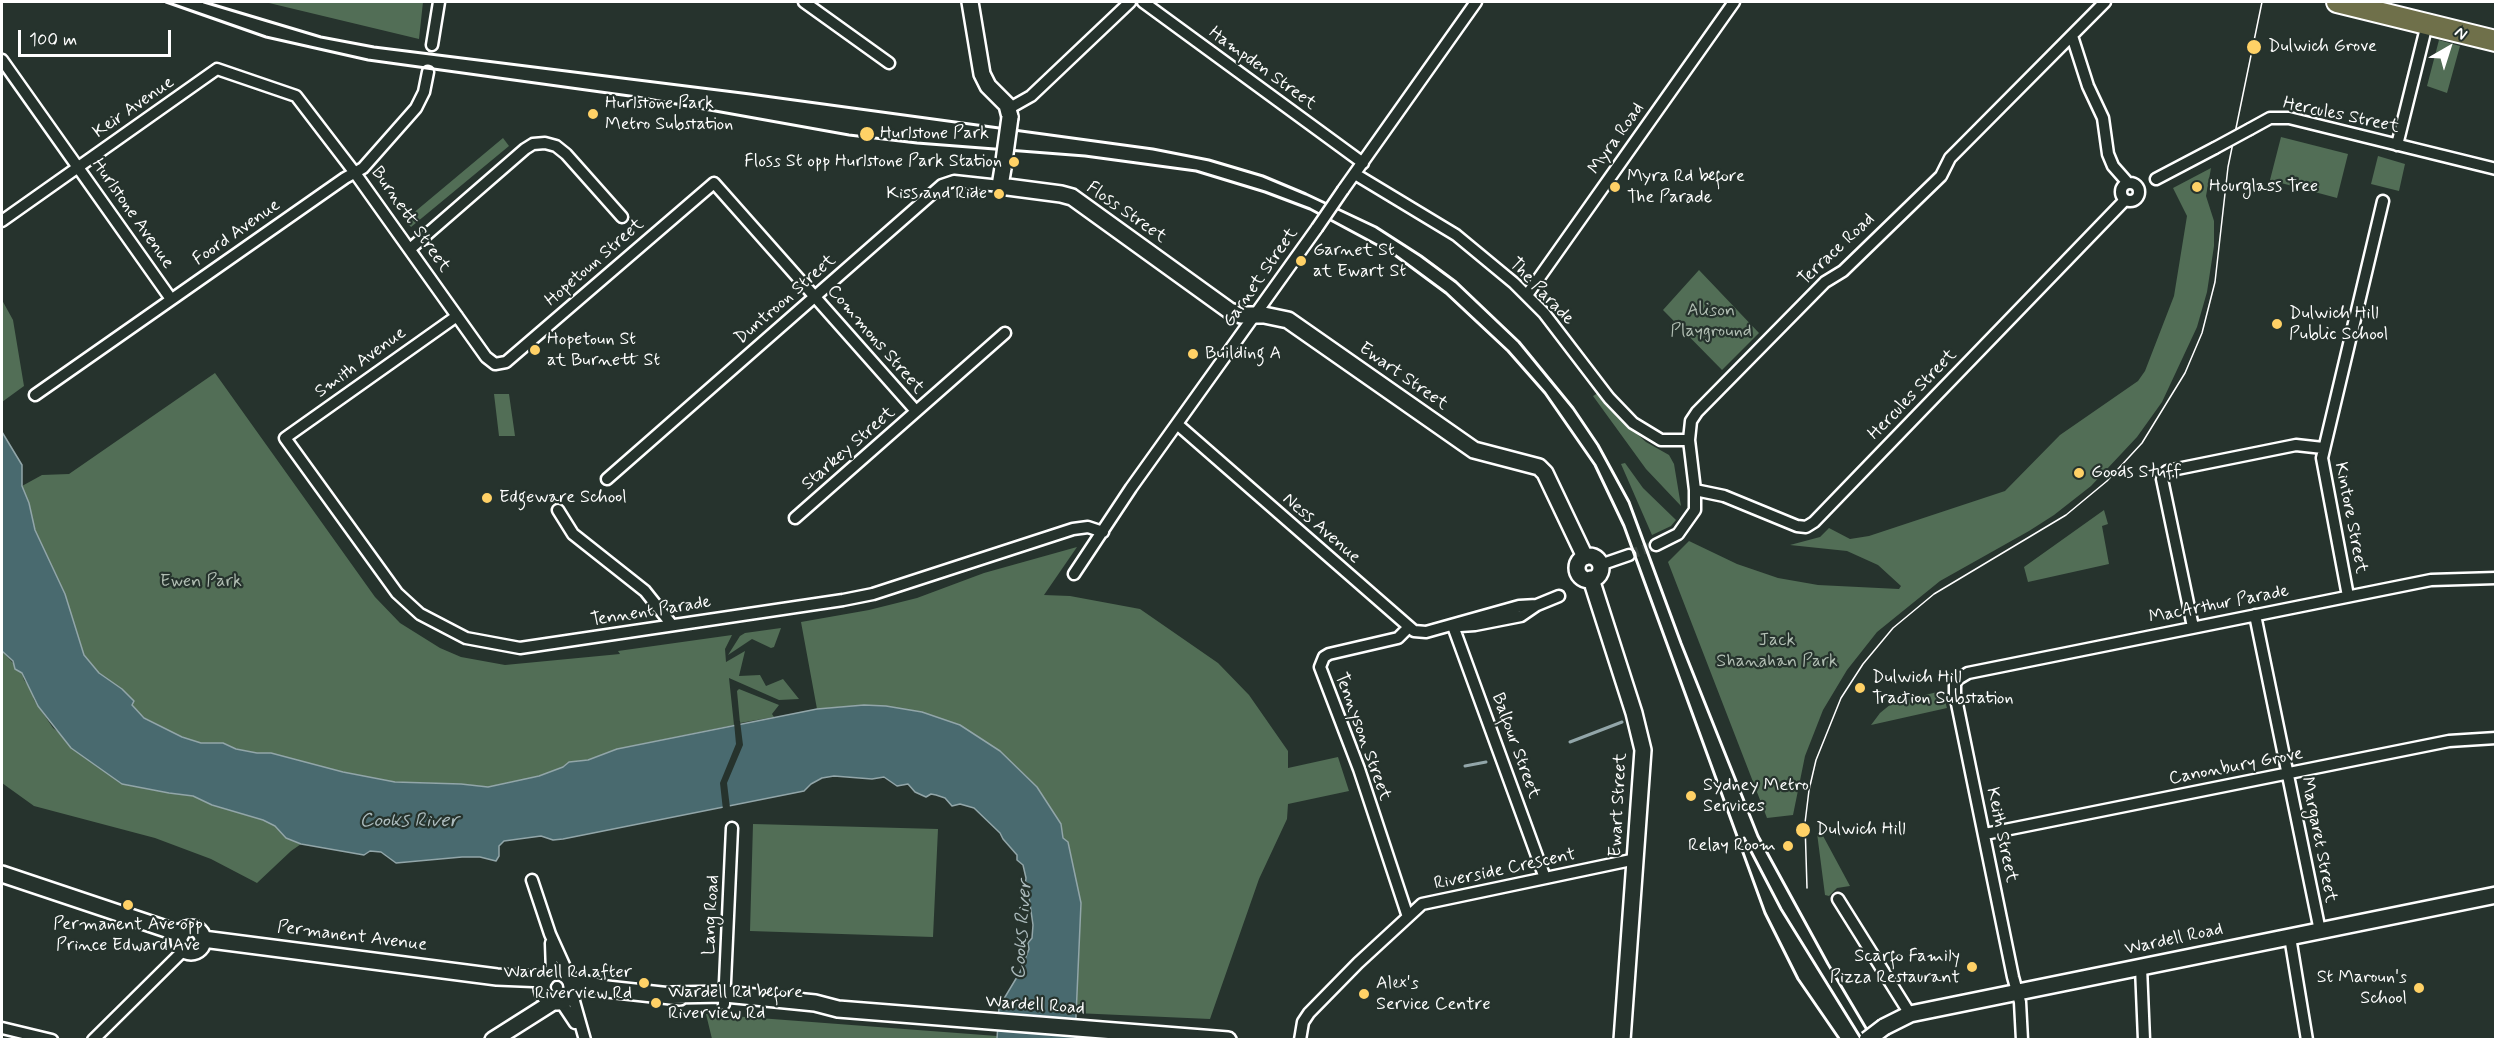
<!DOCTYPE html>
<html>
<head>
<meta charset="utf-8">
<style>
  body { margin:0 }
  #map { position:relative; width:2497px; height:1041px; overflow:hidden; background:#26332d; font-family:Mynerve,sans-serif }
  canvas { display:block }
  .frame { position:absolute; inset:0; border:3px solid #fff; pointer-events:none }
  .north { position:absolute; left:2419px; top:18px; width:60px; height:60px; -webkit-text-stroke:4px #26332d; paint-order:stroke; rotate:39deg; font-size:16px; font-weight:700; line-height:24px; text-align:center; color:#fff }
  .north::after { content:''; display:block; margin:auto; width:21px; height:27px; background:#fff; clip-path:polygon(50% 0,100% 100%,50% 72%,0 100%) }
  .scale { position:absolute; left:18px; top:30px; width:153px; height:27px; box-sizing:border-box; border:3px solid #fff; border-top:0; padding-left:8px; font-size:18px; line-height:21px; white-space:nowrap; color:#fff; -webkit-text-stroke:4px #26332d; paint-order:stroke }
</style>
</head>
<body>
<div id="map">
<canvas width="2497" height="1041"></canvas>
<div class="frame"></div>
<div class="north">N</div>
<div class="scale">100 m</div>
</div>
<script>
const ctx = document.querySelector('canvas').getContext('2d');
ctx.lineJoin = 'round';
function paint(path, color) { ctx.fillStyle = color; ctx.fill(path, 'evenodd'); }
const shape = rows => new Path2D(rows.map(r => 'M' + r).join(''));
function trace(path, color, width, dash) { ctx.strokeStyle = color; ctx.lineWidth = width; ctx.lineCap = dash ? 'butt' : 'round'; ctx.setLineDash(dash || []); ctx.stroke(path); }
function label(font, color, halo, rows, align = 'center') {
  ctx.font = font + ' Mynerve,sans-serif'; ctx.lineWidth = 4.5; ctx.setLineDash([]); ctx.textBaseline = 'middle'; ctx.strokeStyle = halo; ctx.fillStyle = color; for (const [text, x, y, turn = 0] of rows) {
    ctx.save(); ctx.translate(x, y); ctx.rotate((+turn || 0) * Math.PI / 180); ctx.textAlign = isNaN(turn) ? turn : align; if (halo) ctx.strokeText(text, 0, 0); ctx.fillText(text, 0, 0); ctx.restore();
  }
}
const green = shape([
  [270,2,423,2,419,39,269,3],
  [2439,40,2460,46,2447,93,2427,86],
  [2281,137,2348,154,2337,198,2270,180],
  [503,138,509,146,411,227,405,220],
  [2378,156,2405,164,2399,191,2371,184],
  [2211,168,2206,196,2214,221,2214,246,2207,292,2197,327,2162,402,2137,437,2091,486,2054,515,2029,531,1940,581,1877,632,1847,670,1823,710,1805,756,1793,815,1767,818,1668,562,1689,541,1737,564,1778,578,1818,585,1899,589,1901,586,1878,565,1847,551,1790,545,1820,537,1829,528,1850,539,1869,536,2005,491,2060,435,2138,381,2145,371,2174,296,2187,216,2173,188],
  [1699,270,1759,333,1722,370,1663,310],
  [2,300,13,320,24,386,2,402],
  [215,373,375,597,400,623,440,648,461,657,505,665,620,654,618,651,732,635,725,649,726,662,745,651,739,676,760,675,766,686,783,679,799,699,779,700,729,678,734,725,617,749,588,760,569,762,563,767,539,776,488,787,461,784,395,782,343,772,271,753,257,753,236,749,223,743,201,743,182,737,145,718,131,705,134,702,99,673,84,655,65,594,35,530,29,503,22,486,42,475,69,474],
  [1598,393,1625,423,1646,442,1669,455,1674,464,1681,506,1646,469,1593,396],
  [494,394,509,394,515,436,499,436],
  [1625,463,1643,488,1676,520,1671,526,1652,535,1621,464],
  [2104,510,2108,524,2102,526,2109,564,2028,582,2024,567],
  [1077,547,1044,595,1070,596,1140,609,1218,663,1249,695,1288,751,1288,768,1338,757,1349,791,1288,804,1287,819,1259,879,1210,1019,1075,1013,1081,903,1063,838,1061,824,1037,787,1000,751,960,725,922,712,864,705,817,709,801,622,869,610,917,598,984,573],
  [781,628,774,647,771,648,752,639,728,655,740,636,745,633],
  [2,651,22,673,24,680,32,691,34,700,53,728,122,784,169,793,193,796,212,805,263,820,275,826,286,838,301,844,291,851,257,883,211,859,155,838,34,806,2,783],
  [739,689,779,705,772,714,774,717,740,723,737,691],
  [1937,692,1945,701,1947,708,1871,725,1880,713,1891,704],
  [753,824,938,829,933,937,750,931],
  [1817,833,1822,834,1850,886,1837,888,1829,896,1825,895],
  [706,1014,997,1036,997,1039,712,1039]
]);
const water = shape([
  [2,432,22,465,22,486,29,503,35,530,65,594,84,655,99,673,122,689,134,701,132,705,144,718,182,737,201,743,223,743,236,749,257,753,271,753,343,772,395,782,461,784,488,787,539,776,563,767,569,762,588,760,617,749,817,709,864,705,886,706,922,712,960,725,1000,751,1037,787,1061,824,1063,838,1068,842,1081,903,1075,1039,997,1039,999,1007,1020,972,1029,949,1028,943,1032,938,1033,925,1029,897,1025,887,1026,878,1023,865,1017,860,1017,855,1003,839,1000,833,974,808,960,804,952,806,945,798,936,795,931,794,926,797,915,792,908,784,897,786,884,777,872,779,834,776,822,778,811,784,804,791,563,839,553,840,541,836,504,841,499,846,499,856,496,861,480,857,462,857,396,863,381,852,370,851,364,855,301,844,286,838,275,826,263,820,212,805,193,796,169,793,122,784,71,748,38,706,22,673,15,669,13,661,2,651,2,432]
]);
const pier = shape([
  [740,721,743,745,727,783,730,808,723,810,720,783,736,744,734,722]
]);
const stream = shape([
  [1570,742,1622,722],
  [1465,766,1486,762]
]);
const streetTunnel = shape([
  [1629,555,1656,545]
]);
const street = shape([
  [804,2,889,63],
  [1143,2,1363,163],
  [2072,36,2088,86,2103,118,2108,154,2113,166,2128,183],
  [432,45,439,2],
  [2,60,171,299],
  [1008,109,1031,96,1130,2],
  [2250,129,2270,118,2289,118,2496,169],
  [2397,145,2427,24],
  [1355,174,1456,235,1514,283,1544,313,1609,398,1633,423,1661,440,1689,440],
  [2156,179,2215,148],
  '2121 192a9 9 0 1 1 18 0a9 9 0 1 1-18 0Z',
  [1343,190,1476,2],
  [2,221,217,69,296,96,355,173,486,357,495,364,506,362,714,183,916,411],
  [410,249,525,149,533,144,545,143,556,146,566,154,622,217],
  [1527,295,1734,2],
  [457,316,285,438,397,593,420,614,466,638,520,648,843,600,873,594,1073,529,1088,527,1103,532],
  [35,395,345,178,363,168,416,108,424,92,428,72],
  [1177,424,1414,631,1426,632,1519,606,1537,605],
  [607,479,942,185,954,181,1000,186],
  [1695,490,1724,496,1797,526,1806,527,1814,522,2125,200],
  [558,510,573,534,645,591,672,625],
  [795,518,1005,333],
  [1656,545,1678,534,1695,510,1695,490,1689,440,1691,421,1697,412,1825,282,1843,271,1941,176,1950,158,2105,2],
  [1600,565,1629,555],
  [1074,574,1131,488,1317,228],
  [2348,596,2322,458,2383,201],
  [2255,615,2320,931],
  [1453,626,1545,878],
  [1460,626,1475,625,1521,616,1537,605,1559,596],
  [2193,627,2162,479,2164,474,2167,471,2296,445,2323,448],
  [1985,834,2449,741,2496,738],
  [532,880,550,934,569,976],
  [1838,899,1910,1014],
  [1408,917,1359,769,1320,667,1324,657,1329,654,1398,638,1409,627],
  [2290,937,2307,1040],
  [551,943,552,973],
  [2141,967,2144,1040],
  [572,994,585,1040],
  [561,1002,575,1023],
  [724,1004,732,828],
  [2,1028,52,1040],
  [93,1040,185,949],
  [1300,1040,1303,1022,1309,1013,1358,963,1422,904,1636,859],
  [2022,1040,2020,1002,2013,977,1955,694,1955,684,1958,679,1968,673,2431,580,2496,578]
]);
const secondary = shape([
  [970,2,982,74,988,86,1007,105,1010,117],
  [1003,168,1000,186,1061,194,1072,197,1230,311,1241,315,1264,315,1288,320,1474,450,1539,467,1545,473,1585,557],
  '1577 568a12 12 0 1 1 24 0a12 12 0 1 1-24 0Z',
  [1591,579,1634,713,1643,750,1622,1040],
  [2,874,181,934],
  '179 940a12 12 0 1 1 24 0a12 12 0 1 1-24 0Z',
  [203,939,497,977,545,979],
  '542 987a15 15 0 1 1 30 0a15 15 0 1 1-30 0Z',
  [571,980,607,989,680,997],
  [672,995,725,994,815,1003,838,1009,1228,1040],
  [1884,1027,1910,1014,2496,895],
  [493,1040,553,1002]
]);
const highway = shape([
  [2337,2,2496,41]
]);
const tram = shape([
  [1807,888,1805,823,1809,790,1816,760,1841,698,1863,664,1893,628,1934,594,2066,515,2107,481,2142,443,2185,373,2202,333,2215,282,2228,167,2262,2]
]);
const rail = shape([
  [166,2,266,37,368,60,637,97,849,135,917,143,1085,156,1196,171,1265,192,1310,209,1392,253,1446,293,1508,351,1545,393,1595,465,1624,526,1765,913,1798,979,1840,1040],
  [204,2,321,37,374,47,750,94,1153,149,1209,160,1263,176,1306,194,1376,227,1421,256,1456,282,1519,342,1573,408,1598,445,1629,502,1681,643,1758,836,1828,964,1873,1040],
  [1744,838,1781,909,1862,1040]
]);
const streetBridge = shape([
  [2215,148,2250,129],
  [1317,228,1343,190]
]);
const secondaryBridge = shape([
  [1003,168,1010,117],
  [1867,1040,1884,1027]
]);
const markers = [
  [2254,47,8,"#ffd166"],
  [593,114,6,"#ffd166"],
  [867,134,8,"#ffd166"],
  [1014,162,6,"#ffd166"],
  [1615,187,6,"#ffd166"],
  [2197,187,6,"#ffd166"],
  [999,194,6,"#ffd166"],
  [1301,261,6,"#ffd166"],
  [2277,324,6,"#ffd166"],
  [535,350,6,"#ffd166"],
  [1193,354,6,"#ffd166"],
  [2079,473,6,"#ffd166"],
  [487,498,6,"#ffd166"],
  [1860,688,6,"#ffd166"],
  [1691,796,6,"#ffd166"],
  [1803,830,8,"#ffd166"],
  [1788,846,6,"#ffd166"],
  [128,905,6,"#ffd166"],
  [1972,967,6,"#ffd166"],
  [644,983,6,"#ffd166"],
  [2419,988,6,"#ffd166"],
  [1364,994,6,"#ffd166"],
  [656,1003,6,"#ffd166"]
];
const poiNames = [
  ["Dulwich Grove",2268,47],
  ["Hurlstone Park",605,104],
  ["Metro Substation",605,125],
  ["Hurlstone Park",880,134],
  ["Floss St opp Hurlstone Park Station",1002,162,"right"],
  ["Myra Rd before",1627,177],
  ["The Parade",1627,198],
  ["Hourglass Tree",2209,187],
  ["Kiss and Ride",987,194,"right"],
  ["Garnet St",1313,251],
  ["at Ewart St",1313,272],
  ["Dulwich Hill",2289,314],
  ["Public School",2289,335],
  ["Hopetoun St",547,340],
  ["at Burnett St",547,361],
  ["Building A",1205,354],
  ["Goods Stuff",2091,473],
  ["Edgeware School",499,498],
  ["Dulwich Hill",1872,678],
  ["Traction Substation",1872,699],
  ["Sydney Metro",1703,786],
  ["Services",1703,807],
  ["Dulwich Hill",1816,830],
  ["Relay Room",1776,846,"right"],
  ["Permanent Ave opp",128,925,"center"],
  ["Prince Edward Ave",128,946,"center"],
  ["Scarfo Family",1960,957,"right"],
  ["Pizza Restaurant",1960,978,"right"],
  ["Wardell Rd after",632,973,"right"],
  ["Riverview Rd",632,994,"right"],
  ["St Maroun's",2407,978,"right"],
  ["School",2407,999,"right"],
  ["Alex's",1376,984],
  ["Service Centre",1376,1005],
  ["Wardell Rd before",668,993],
  ["Riverview Rd",668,1014]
];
const streetNames = [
  ["Hampden Street",1262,69,36],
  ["Keir Avenue",134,108,-35],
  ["Hercules Street",2341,116,12],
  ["Myra Road",1617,139,-55],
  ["Floss Street",1126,213,35],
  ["Hurlstone Avenue",132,214,55],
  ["Burnett Street",410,220,55],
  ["Foord Avenue",237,233,-35],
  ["Terrace Road",1837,250,-43],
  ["Hopetoun Street",595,263,-41],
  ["Garnet Street",1261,278,-55],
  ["The Parade",1541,292,46],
  ["Duntroon Street",786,300,-41],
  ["Commons Street",875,340,49],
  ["Smith Avenue",361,363,-36],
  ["Ewart Street",1403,377,35],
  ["Hercules Street",1913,395,-46],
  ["Starkey Street",849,449,-41],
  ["Kintore Street",2350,518,79],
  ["Ness Avenue",1321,529,41],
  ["MacArthur Parade",2219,605,-11],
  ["Tennent Parade",651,612,-9],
  ["Tennyson Street",1362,737,70],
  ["Balfour Street",1515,746,70],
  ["Canonbury Grove",2236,767,-11],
  ["Ewart Street",1619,805,-87],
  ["Keith Street",2001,835,78],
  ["Margaret Street",2318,840,79],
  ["Riverside Crescent",1505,870,-12],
  ["Lang Road",712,915,-87],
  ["Permanent Avenue",352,937,7],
  ["Wardell Road",2174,940,-12],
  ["Wardell Road",1035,1006,4]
];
const parkNames = [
  ["Alison",1711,311],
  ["Playground",1711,332],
  ["Ewen Park",201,582],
  ["Jack",1777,641],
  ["Shanahan Park",1777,662]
];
const waterNames = [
  ["Cooks River",409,822],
  ["Cooks River",1023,930,-86]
];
paint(green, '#526e56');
paint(water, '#496a6f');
trace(water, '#92a6a9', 1.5);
paint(pier, '#26332d');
trace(stream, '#92a6a9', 3);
trace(streetTunnel, '#3c4742', 10, [10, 5]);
trace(street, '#fff', 15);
trace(secondary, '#fff', 20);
trace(highway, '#fff', 24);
trace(street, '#26332d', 10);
trace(secondary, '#26332d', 15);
trace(highway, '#6f704a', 20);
trace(tram, '#fff', 1.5);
trace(rail, '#fff', 3);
trace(streetBridge, '#fff', 15, []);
trace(secondaryBridge, '#fff', 20, []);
trace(streetBridge, '#26332d', 10);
trace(secondaryBridge, '#26332d', 15);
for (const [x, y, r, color] of markers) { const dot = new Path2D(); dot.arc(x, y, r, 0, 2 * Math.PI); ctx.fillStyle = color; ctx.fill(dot); trace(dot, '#26332d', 2); }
label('18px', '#fff', '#26332d', poiNames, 'left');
label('18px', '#fff', '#26332d', streetNames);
label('18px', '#b1beb3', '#26332d', parkNames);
label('italic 20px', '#adbcbe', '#26332d', waterNames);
</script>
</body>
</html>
